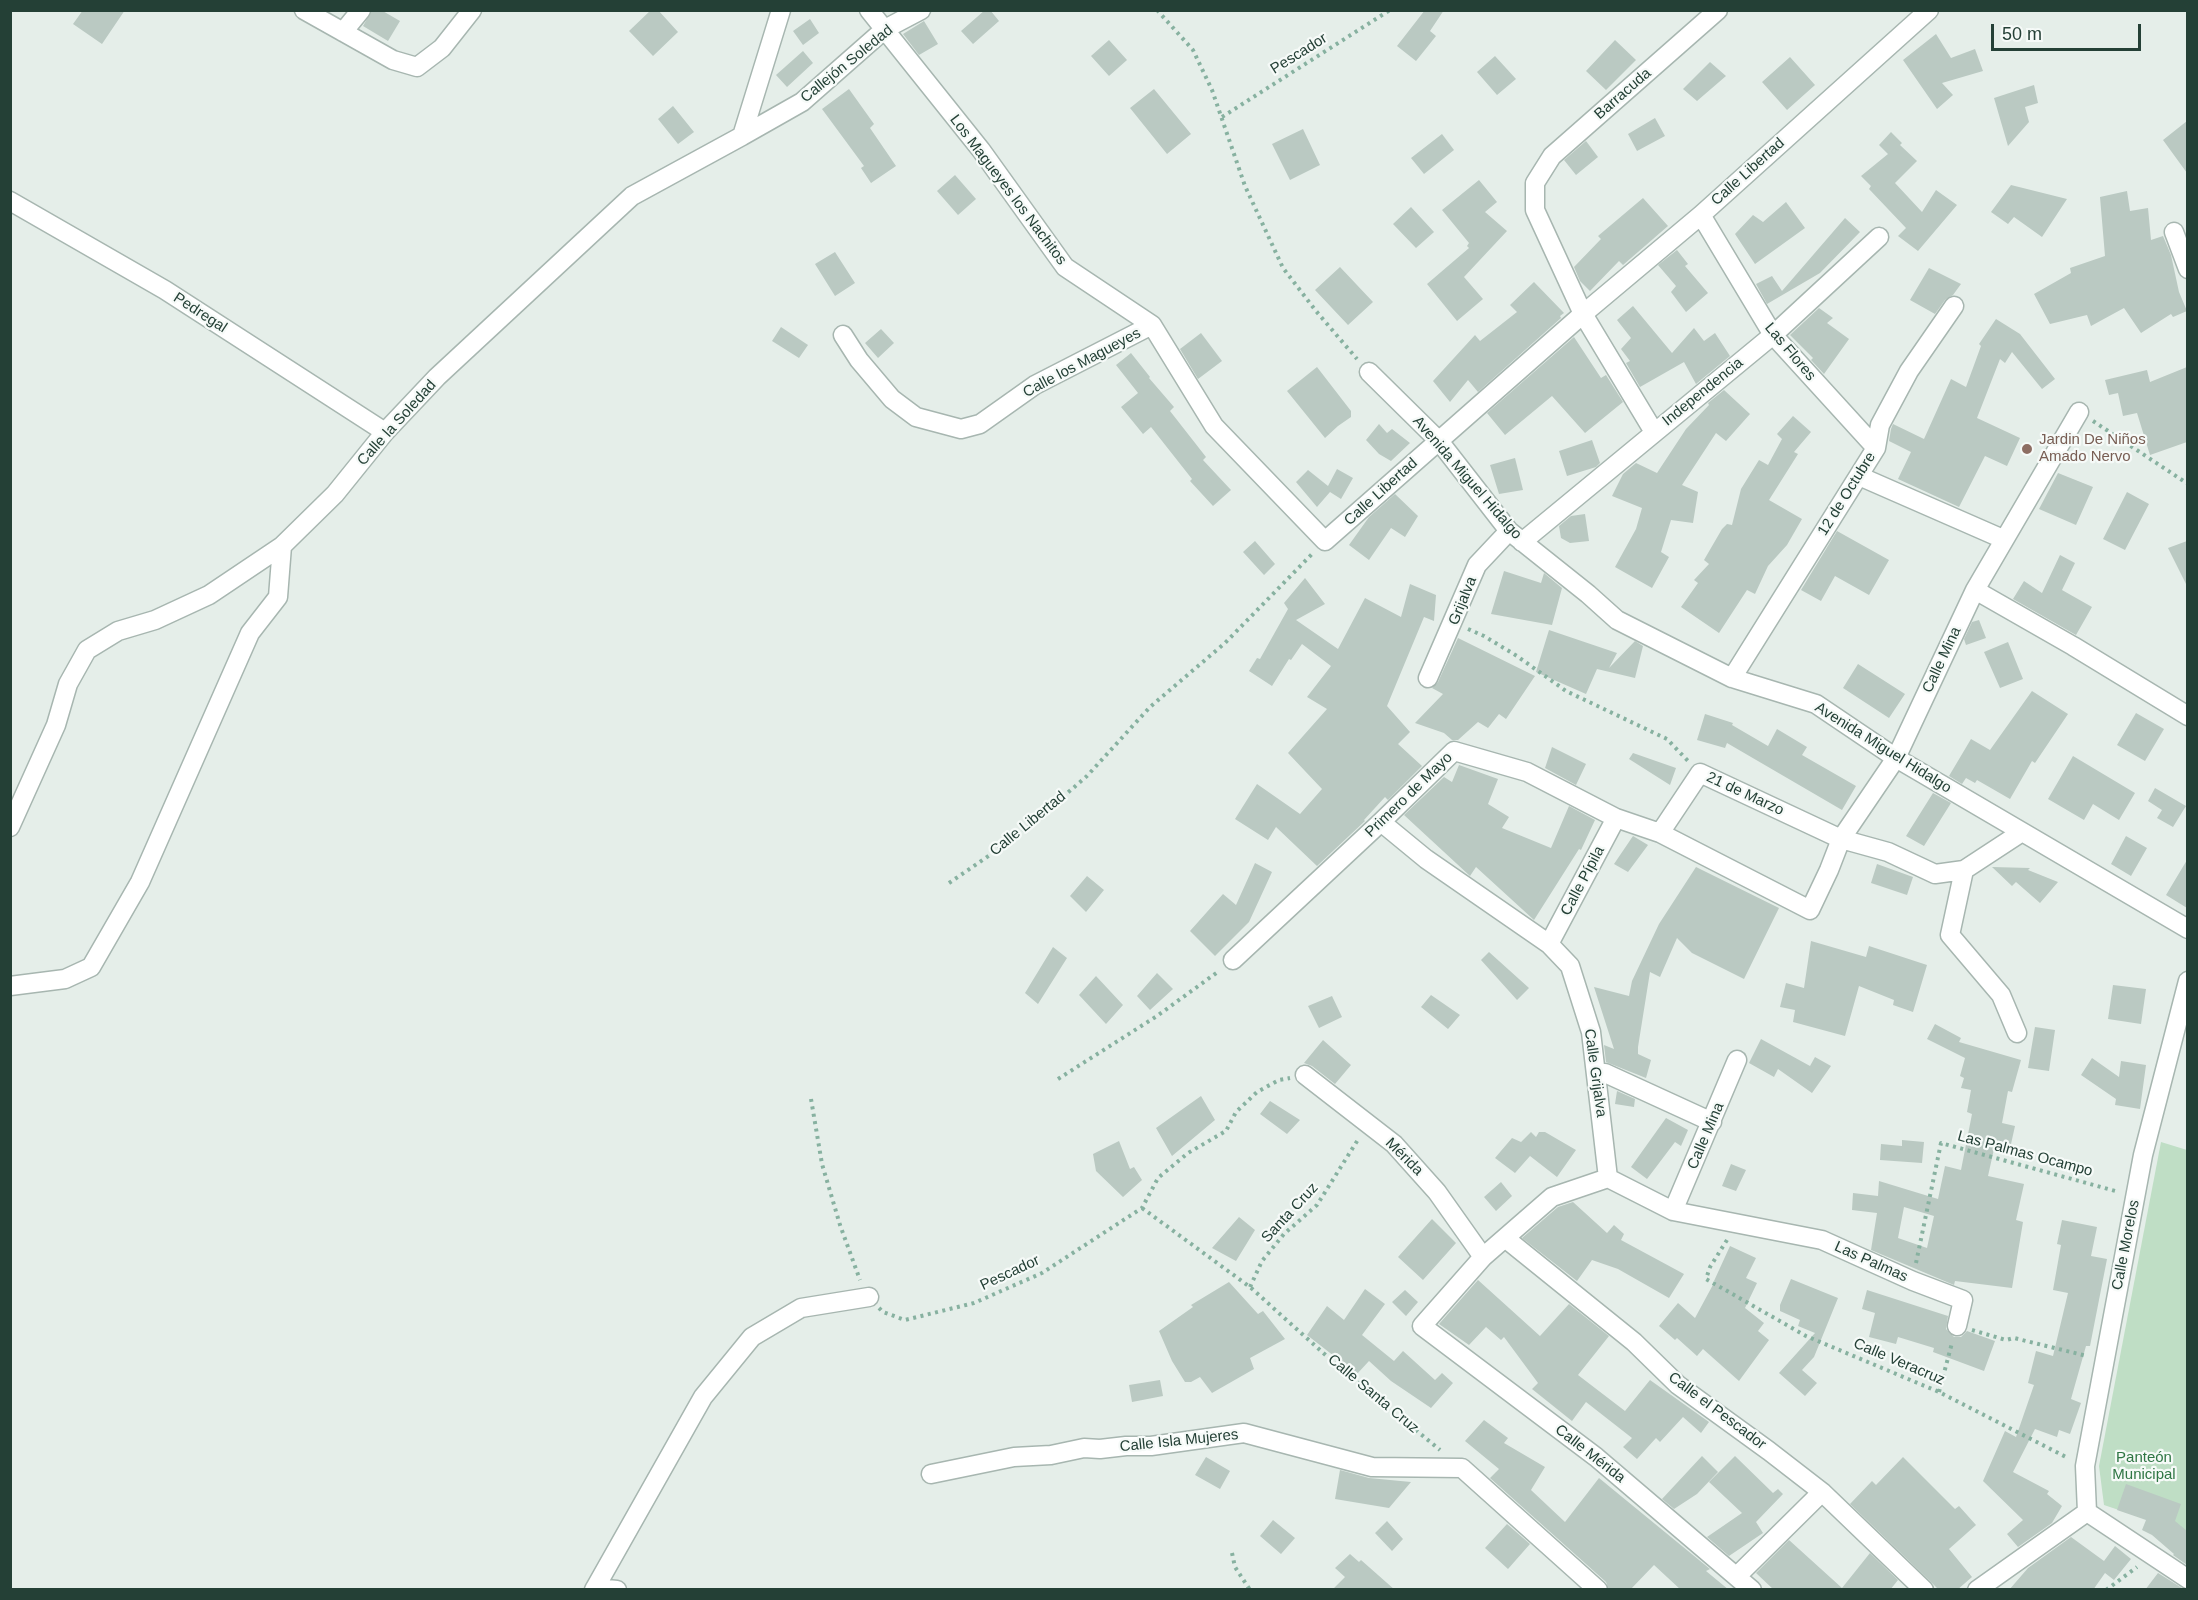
<!DOCTYPE html>
<html>
<head>
<meta charset="utf-8">
<style>
  body { margin:0 }
  #map { position:relative; width:2198px; height:1600px; overflow:hidden; background:#e5eee9; font-family:Helvetica,sans-serif }
  canvas { display:block }
  .frame { position:absolute; inset:0; border:12px solid #244036; pointer-events:none }
  .scale { position:absolute; left:1991px; top:24px; width:150px; height:27px; box-sizing:border-box; border:3px solid #244036; border-top:0; padding-left:8px; font-size:18px; line-height:21px; white-space:nowrap; color:#244036; -webkit-text-stroke:4px #f6faf8; paint-order:stroke }
</style>
</head>
<body>
<div id="map">
<canvas width="2198" height="1600"></canvas>
<div class="frame"></div>
<div class="scale">50 m</div>
</div>
<script>
const ctx = document.querySelector('canvas').getContext('2d');
ctx.lineJoin = 'round';
function paint(path, color) { ctx.fillStyle = color; ctx.fill(path, 'evenodd'); }
const shape = rows => new Path2D(rows.map(r => 'M' + r).join(''));
function trace(path, color, width, dash) { ctx.strokeStyle = color; ctx.lineWidth = width; ctx.lineCap = dash ? 'butt' : 'round'; ctx.setLineDash(dash || []); ctx.stroke(path); }
function label(font, color, halo, rows, align = 'center') {
  ctx.font = font + ' Helvetica,sans-serif'; ctx.lineWidth = 4.5; ctx.setLineDash([]); ctx.textBaseline = 'middle'; ctx.strokeStyle = halo; ctx.fillStyle = color; for (const [text, x, y, turn = 0] of rows) {
    ctx.save(); ctx.translate(x, y); ctx.rotate((+turn || 0) * Math.PI / 180); ctx.textAlign = isNaN(turn) ? turn : align; if (halo) ctx.strokeText(text, 0, 0); ctx.fillText(text, 0, 0); ctx.restore();
  }
}
const green = shape([
  [2161,1142,2187,1150,2187,1533,2104,1505,2099,1466]
]);
const building = shape([
  [83,10,125,10,102,44,73,24],
  [381,10,400,21,388,41,363,26,372,10],
  [651,10,658,10,678,32,653,56,629,31],
  [985,10,990,10,999,21,973,44,961,31],
  [1425,10,1444,10,1430,31,1436,36,1416,61,1397,46],
  [810,19,819,33,803,45,793,31],
  [924,21,938,44,919,55,903,34],
  [1936,34,1951,58,1975,49,1983,71,1942,83,1953,95,1937,109,1903,60],
  [1109,40,1127,60,1109,76,1091,56],
  [1615,40,1636,60,1606,90,1586,71],
  [803,51,813,63,787,87,776,75],
  [1495,56,1516,79,1497,95,1477,72],
  [1790,57,1815,85,1787,110,1762,82],
  [1710,62,1726,76,1697,101,1683,89],
  [2034,85,2038,103,2025,107,2029,122,2008,146,1994,98],
  [849,89,874,124,870,128,896,166,871,183,861,168,864,166,822,109],
  [1154,89,1191,134,1167,154,1130,108],
  [673,106,694,132,678,144,658,119],
  [1655,118,1665,136,1637,151,1628,134],
  [2187,121,2187,173,2163,140],
  [1303,129,1320,165,1290,180,1272,144],
  [1891,132,1902,143,1900,145,1917,161,1895,183,1922,212,1936,190,1957,205,1918,251,1898,236,1906,228,1869,189,1871,186,1861,176,1888,154,1879,145],
  [1442,134,1454,150,1424,174,1411,158],
  [1586,141,1598,157,1576,175,1564,160],
  [955,175,976,199,958,215,937,191],
  [1479,180,1497,202,1485,212,1507,231,1464,277,1483,299,1457,321,1427,284,1469,248,1467,246,1469,243,1442,210],
  [2011,185,2067,199,2042,237,2014,217,2008,224,1991,212],
  [2127,191,2130,211,2148,208,2151,240,2163,236,2171,255,2179,292,2187,311,2173,317,2171,314,2141,333,2124,308,2091,326,2087,315,2050,324,2034,294,2071,273,2070,268,2105,256,2100,197],
  [1643,198,1668,226,1623,265,1619,261,1590,291,1580,281,1574,267,1601,239,1598,236],
  [1786,202,1805,228,1755,264,1735,234,1753,215,1763,222],
  [1411,207,1434,232,1416,248,1393,224],
  [1845,218,1860,232,1820,273,1767,304,1756,284,1772,276,1782,291],
  [1677,250,1688,264,1685,266,1708,293,1686,312,1671,292,1676,286,1658,265],
  [835,252,855,283,835,296,815,264],
  [1340,267,1373,302,1348,325,1315,290],
  [1929,268,1961,284,1953,295,1945,300,1935,314,1910,300],
  [1534,282,1564,313,1560,316,1561,318,1478,392,1468,380,1450,402,1433,381,1475,335,1480,341,1517,312,1510,305],
  [1633,306,1672,353,1694,328,1704,341,1715,333,1730,356,1696,384,1684,362,1640,387,1626,363,1630,361,1621,349,1631,338,1617,320],
  [1819,308,1833,318,1827,323,1849,339,1824,374,1811,360,1813,358,1790,335],
  [1996,319,2020,334,2055,379,2042,389,2012,352,2005,363,2000,359,1977,418,2020,438,2007,466,1985,456,1959,507,1898,479,1911,452,1889,441,1891,429,1893,424,1924,439,1951,379,1966,387,1981,346,1979,344],
  [781,327,808,345,799,358,772,341],
  [881,329,894,343,878,358,865,343],
  [1201,333,1222,361,1198,379,1180,349],
  [1574,337,1601,378,1606,375,1623,402,1585,433,1552,396,1505,435,1487,413],
  [1131,353,1150,377,1149,378,1174,407,1170,411,1206,457,1203,460,1231,490,1213,506,1190,481,1192,479,1151,427,1143,434,1121,407,1138,393,1116,365],
  [1317,367,1351,411,1351,417,1338,426,1325,438,1287,391],
  [2187,367,2187,442,2150,455,2137,413,2123,416,2118,393,2109,395,2105,380,2147,370,2150,382],
  [1724,390,1750,414,1726,441,1716,433,1682,485,1698,492,1693,523,1671,520,1661,552,1669,557,1652,588,1615,567,1636,529,1642,508,1612,496,1623,474,1636,463,1657,473,1686,429,1709,405,1708,403],
  [1793,416,1811,432,1794,452,1798,454,1769,500,1802,519,1787,545,1768,566,1755,594,1747,590,1719,633,1681,607,1698,583,1694,580,1709,564,1704,560,1722,529,1727,524,1732,525,1741,489,1759,460,1768,465,1782,439,1777,434],
  [1379,424,1387,433,1392,429,1410,443,1391,461,1379,454,1366,440],
  [1592,440,1600,463,1596,467,1567,476,1559,451],
  [1515,458,1523,490,1499,494,1490,465],
  [1337,469,1353,478,1341,499,1330,492,1317,507,1296,482,1308,470,1328,486],
  [2058,473,2093,487,2076,525,2039,509],
  [2127,492,2149,504,2125,550,2103,539],
  [1395,494,1418,516,1405,537,1391,528,1369,560,1349,545,1369,517],
  [1585,514,1589,541,1570,543,1561,538,1559,526,1571,516],
  [1837,531,1889,560,1869,595,1835,576,1821,601,1801,590],
  [1255,541,1275,564,1264,575,1243,552],
  [2187,541,2187,586,2168,548],
  [2060,555,2075,563,2062,590,2092,607,2076,635,2013,599,2024,581,2042,593],
  [1504,571,1541,583,1544,573,1562,588,1552,625,1491,614],
  [1305,578,1325,604,1296,620,1338,649,1365,598,1401,617,1410,584,1436,595,1434,621,1424,617,1387,706,1410,732,1398,744,1422,766,1388,800,1385,797,1364,820,1365,821,1317,866,1276,827,1268,840,1235,819,1257,784,1300,814,1322,789,1288,753,1327,709,1307,697,1331,666,1302,644,1291,660,1289,659,1272,686,1249,671,1257,658,1260,659,1288,609,1284,603],
  [1979,620,1986,638,1966,645,1964,639,1972,622],
  [1549,630,1617,653,1609,668,1635,641,1643,646,1635,678,1597,669,1586,694,1536,672],
  [1458,638,1535,676,1506,719,1499,714,1488,728,1478,722,1458,740,1452,740,1444,733,1415,723,1443,694,1432,688,1438,682],
  [2008,642,2023,679,2000,688,1984,652],
  [1858,664,1905,694,1889,718,1843,688],
  [2032,691,2068,714,2035,763,2032,761,2010,799,1977,780,1975,783,1966,778,1962,784,1949,776,1971,739,1990,750],
  [2136,713,2164,729,2145,761,2117,745],
  [1705,714,1733,723,1732,725,1768,746,1777,729,1807,747,1802,755,1856,786,1842,810,1727,743,1725,748,1697,740],
  [1552,747,1586,764,1576,785,1545,768],
  [1633,753,1676,768,1670,785,1629,759],
  [2073,756,2135,793,2119,820,2093,804,2084,820,2048,799],
  [1459,765,1498,779,1488,804,1509,817,1502,828,1551,848,1569,806,1595,820,1581,850,1579,849,1534,920,1476,867,1470,876,1404,815,1444,777,1452,782],
  [2155,788,2186,806,2173,827,2157,818,2162,810,2148,801],
  [1933,793,1951,803,1924,846,1906,836],
  [1633,836,1648,845,1628,872,1614,864],
  [2126,836,2147,848,2131,876,2111,864],
  [2187,860,2187,908,2166,895],
  [1255,863,1272,872,1249,922,1215,956,1190,931,1223,894,1236,905],
  [1877,864,1913,877,1907,895,1871,883],
  [1696,867,1779,908,1744,979,1692,953,1677,938,1660,977,1650,972,1638,1047,1638,1054,1651,1060,1646,1078,1606,1062,1604,1045,1614,1049,1594,987,1629,996,1632,981,1659,924],
  [1992,867,2030,868,2028,870,2058,882,2040,903,2016,882,2012,886],
  [1087,876,1104,890,1086,912,1070,896],
  [1811,941,1866,957,1869,946,1927,965,1913,1012,1893,1005,1894,1000,1859,986,1845,1036,1793,1022,1795,1010,1780,1007,1786,983,1804,988],
  [1053,947,1067,958,1038,1004,1025,993],
  [1489,952,1529,988,1517,1000,1481,960],
  [1157,973,1173,989,1150,1010,1137,996],
  [1096,976,1123,1005,1106,1024,1079,995],
  [2113,985,2146,989,2141,1024,2108,1019],
  [1431,995,1460,1015,1448,1029,1421,1007],
  [1332,996,1342,1017,1319,1028,1308,1006],
  [1935,1024,1961,1038,1959,1042,2021,1060,2012,1092,2008,1091,2002,1123,2015,1126,2011,1144,1996,1140,1988,1176,2024,1184,2016,1220,2023,1222,2012,1288,1955,1281,1954,1285,1871,1250,1877,1213,1852,1210,1853,1193,1878,1196,1879,1181,1938,1199,1945,1166,1961,1170,1972,1114,1967,1112,1971,1090,1961,1088,1964,1078,1960,1076,1965,1058,1927,1039],
  [1904,1207,1934,1216,1927,1248,1898,1238],
  [2035,1027,2055,1030,2049,1071,2028,1068],
  [1761,1039,1810,1066,1815,1057,1831,1066,1812,1093,1778,1069,1774,1077,1749,1063],
  [1323,1040,1351,1065,1335,1084,1312,1066,1304,1063],
  [2092,1058,2119,1077,2121,1061,2146,1065,2140,1109,2115,1105,2116,1099,2081,1075],
  [1617,1091,1635,1099,1634,1107,1615,1104],
  [1201,1096,1215,1120,1172,1156,1156,1128],
  [1270,1101,1300,1120,1287,1134,1260,1114],
  [1666,1118,1688,1130,1681,1146,1675,1142,1647,1179,1631,1167],
  [1531,1132,1536,1137,1539,1132,1545,1132,1576,1150,1557,1177,1530,1156,1515,1173,1495,1158,1512,1138,1521,1142],
  [1902,1140,1924,1142,1922,1163,1880,1160,1881,1144,1902,1146],
  [1119,1141,1130,1169,1134,1167,1142,1180,1123,1197,1096,1171,1093,1154],
  [1731,1164,1746,1170,1736,1191,1722,1186],
  [1501,1182,1512,1196,1496,1211,1484,1197],
  [1573,1202,1607,1233,1614,1225,1624,1234,1621,1240,1684,1274,1669,1298,1618,1269,1592,1260,1577,1281,1522,1238,1558,1207],
  [1239,1217,1255,1230,1236,1261,1212,1248],
  [1432,1219,1456,1243,1423,1280,1398,1257],
  [2062,1220,2097,1227,2091,1256,2107,1259,2090,1346,2086,1346,2071,1399,2081,1403,2070,1434,2059,1430,2057,1437,2035,1429,2013,1472,2049,1491,2047,1494,2062,1506,2052,1523,2018,1547,2007,1534,2023,1520,1983,1481,2005,1431,2016,1437,2034,1385,2028,1383,2036,1351,2053,1356,2068,1293,2053,1290,2061,1245,2057,1244],
  [1730,1246,1756,1258,1746,1278,1757,1283,1745,1308,1764,1323,1758,1331,1769,1340,1739,1381,1703,1349,1697,1356,1677,1338,1675,1340,1659,1326,1678,1303,1695,1318,1715,1281,1714,1281],
  [1791,1279,1838,1298,1814,1357,1802,1370,1817,1383,1805,1396,1779,1373,1815,1333,1798,1326,1800,1320,1780,1311,1780,1305],
  [1478,1280,1540,1336,1569,1304,1609,1336,1578,1375,1625,1411,1650,1380,1709,1422,1701,1433,1683,1417,1660,1442,1656,1438,1637,1459,1623,1447,1632,1438,1586,1402,1572,1421,1532,1389,1538,1383,1504,1337,1501,1340,1486,1327,1469,1345,1439,1324],
  [1229,1282,1258,1314,1263,1311,1285,1339,1250,1358,1254,1369,1212,1393,1200,1377,1191,1382,1185,1382,1172,1361,1159,1331,1193,1307,1191,1305],
  [1365,1289,1385,1304,1362,1335,1394,1361,1403,1351,1435,1380,1442,1373,1453,1383,1431,1408,1391,1381,1369,1361,1357,1374,1307,1335,1327,1306,1344,1320],
  [1405,1290,1418,1302,1406,1316,1392,1302],
  [1867,1290,1948,1316,1946,1329,1954,1337,1961,1337,1967,1331,1995,1341,1984,1371,1933,1352,1934,1348,1898,1337,1896,1344,1869,1337,1875,1313,1862,1309],
  [1160,1380,1163,1396,1132,1402,1129,1385],
  [1484,1420,1508,1438,1504,1443,1545,1467,1531,1490,1565,1522,1599,1478,1710,1569,1706,1571,1729,1590,1681,1590,1654,1565,1630,1590,1609,1590,1606,1582,1490,1478,1499,1469,1465,1441],
  [1702,1456,1718,1472,1697,1494,1674,1509,1662,1499],
  [1735,1456,1773,1493,1778,1489,1783,1494,1756,1522,1763,1533,1729,1556,1707,1537,1742,1513,1709,1482],
  [1206,1457,1230,1471,1220,1489,1195,1475],
  [1903,1457,1955,1509,1959,1506,1976,1525,1949,1549,1972,1577,1957,1590,1939,1590,1934,1585,1850,1504,1872,1481,1876,1485],
  [1340,1470,1369,1478,1411,1482,1389,1508,1335,1499],
  [2126,1484,2181,1504,2175,1521,2187,1531,2187,1565,2173,1555,2174,1554,2152,1535,2142,1530,2146,1520,2117,1510],
  [1273,1520,1295,1538,1281,1554,1260,1536],
  [1387,1521,1403,1539,1392,1551,1375,1533],
  [1507,1524,1530,1544,1508,1569,1485,1548],
  [2071,1537,2104,1561,2115,1546,2131,1559,2114,1580,2105,1573,2093,1590,2009,1590,2028,1568],
  [1789,1540,1842,1588,1870,1553,1898,1580,1890,1590,1774,1590,1756,1573],
  [1350,1554,1359,1562,1361,1560,1395,1590,1332,1590,1345,1577,1335,1568],
  [2158,1573,2182,1588,2185,1590,2145,1590]
]);
const path = shape([
  [1157,10,1193,50,1212,90,1245,186,1283,268,1316,311,1357,359],
  [1222,117,1390,10],
  [2093,421,2188,484],
  [1468,629,1484,636,1517,656,1566,691,1667,739,1689,762],
  [949,883,1019,835,1087,776,1150,707,1225,643,1312,554],
  [1058,1079,1157,1016,1219,971],
  [811,1099,822,1164,840,1225,860,1280],
  [1142,1208,1250,1287,1331,1360,1440,1450],
  [1727,1240,1710,1267,1706,1279,1806,1336,1939,1392,2068,1458],
  [1916,1263,1941,1143,2119,1192],
  [1250,1287,1262,1261,1284,1234,1317,1205,1359,1138],
  [879,1308,883,1312,905,1320,974,1303,1042,1273,1142,1208,1158,1178,1188,1153,1226,1131,1236,1112,1257,1092,1279,1080,1290,1078],
  [1972,1330,2006,1340,2014,1338,2087,1356],
  [1939,1392,1952,1343],
  [1232,1553,1235,1567,1250,1590],
  [2106,1590,2137,1567]
]);
const minor = shape([
  [304,10,393,60,417,67,442,48,472,10],
  [869,10,981,150,1065,267,1152,325,1214,426,1325,541,1583,314,1701,215,1929,10],
  [343,32,361,10],
  [742,136,802,102,885,29,921,10],
  [10,201,165,290,385,432],
  [1701,215,1773,335,1876,448],
  [2174,232,2188,269],
  [843,335,859,360,892,399,916,417,961,429,980,424,1035,385,1152,325],
  [1369,372,1439,441,1509,531,1588,594,1617,620,1732,678,1816,704,1896,758,2188,929],
  [1654,432,1583,314,1535,210,1535,183,1552,156,1718,10],
  [1859,476,2003,539],
  [1522,542,1773,335,1879,237],
  [1975,590,2073,646,2188,716],
  [1428,678,1477,565,1509,531],
  [1732,678,1876,448,1880,425,1909,371,1954,306],
  [1381,822,1426,859,1549,944,1570,966,1591,1032,1608,1178,1552,1197,1483,1257,1422,1326,1596,1457,1752,1590],
  [10,827,56,725,68,684,87,650,118,631,155,620,209,595,282,546,335,494,385,432,437,377,632,196,742,136,781,10],
  [1660,833,1700,773,1841,839,1888,852,1935,874,1964,870,2022,832],
  [1964,870,1950,935,2001,995,2017,1033],
  [1549,944,1616,818],
  [1233,960,1381,822,1454,751,1527,772,1616,818,1660,833,1810,910,1829,870,1841,839,1896,758,1975,590,2079,412],
  [10,986,65,979,91,967,140,882,250,633,278,597,282,546],
  [1596,1073,1605,1073,1712,1122],
  [1305,1075,1394,1144,1437,1192,1483,1257],
  [1608,1178,1673,1211,1822,1240,1913,1281,1963,1300,1957,1326],
  [1673,1211,1737,1060],
  [1505,1238,1634,1342,1678,1385,1769,1451,1822,1492,1924,1590],
  [931,1474,1014,1457,1051,1455,1084,1448,1100,1449,1126,1446,1151,1446,1244,1433,1372,1467,1462,1468,1598,1590],
  [2087,1512,2085,1466,2143,1155,2188,981],
  [2087,1512,2188,1579],
  [1737,1576,1822,1492],
  [595,1588,617,1590],
  [594,1590,703,1397,752,1337,801,1308,869,1297],
  [1977,1590,2087,1512]
]);
const markers = [
  [2027,449,6,"#8d6e63"]
];
const streetNames = [
  ["Pescador",1299,54,-32],
  ["Callejón Soledad",847,64,-39],
  ["Barracuda",1623,94,-41],
  ["Calle Libertad",1748,172,-42],
  ["Los Magueyes los Nachitos",1008,190,53],
  ["Pedregal",200,313,33],
  ["Las Flores",1790,352,50],
  ["Calle los Magueyes",1082,363,-28],
  ["Independencia",1703,392,-39],
  ["Calle la Soledad",397,423,-48],
  ["Avenida Miguel Hidalgo",1467,478,49],
  ["Calle Libertad",1381,492,-42],
  ["12 de Octubre",1847,494,-58],
  ["Grijalva",1463,601,-68],
  ["Calle Mina",1942,660,-65],
  ["Avenida Miguel Hidalgo",1883,748,32],
  ["21 de Marzo",1745,794,25],
  ["Primero de Mayo",1409,795,-44],
  ["Calle Libertad",1028,824,-39],
  ["Calle Pípila",1583,881,-62],
  ["Calle Grijalva",1595,1073,82],
  ["Calle Mina",1706,1136,-67],
  ["Las Palmas Ocampo",2025,1154,15],
  ["Mérida",1404,1157,45],
  ["Santa Cruz",1290,1213,-47],
  ["Calle Morelos",2126,1245,-79],
  ["Las Palmas",1871,1262,24],
  ["Pescador",1010,1273,-25],
  ["Calle Veracruz",1899,1362,23],
  ["Calle Santa Cruz",1373,1394,40],
  ["Calle el Pescador",1717,1411,37],
  ["Calle Isla Mujeres",1179,1441,-6],
  ["Calle Mérida",1590,1454,38]
];
const educationNames = [
  ["Jardin De Niños",2039,440],
  ["Amado Nervo",2039,457]
];
const parkNames = [
  ["Panteón",2144,1458],
  ["Municipal",2144,1475]
];
paint(green, '#bfdec5');
paint(building, '#bac9c2');
trace(minor, '#a7b6b0', 21);
trace(path, '#87b1a0', 4, [3, 4.5]);
trace(minor, '#fff', 18);
for (const [x, y, r, color] of markers) { const dot = new Path2D(); dot.arc(x, y, r, 0, 2 * Math.PI); ctx.fillStyle = color; ctx.fill(dot); trace(dot, '#f6faf8', 2); }
label('15px', '#244036', '#f6faf8', streetNames);
label('15px', '#785e54', '#f6faf8', educationNames, 'left');
label('15px', '#2f7644', '#f6faf8', parkNames);
</script>
</body>
</html>
